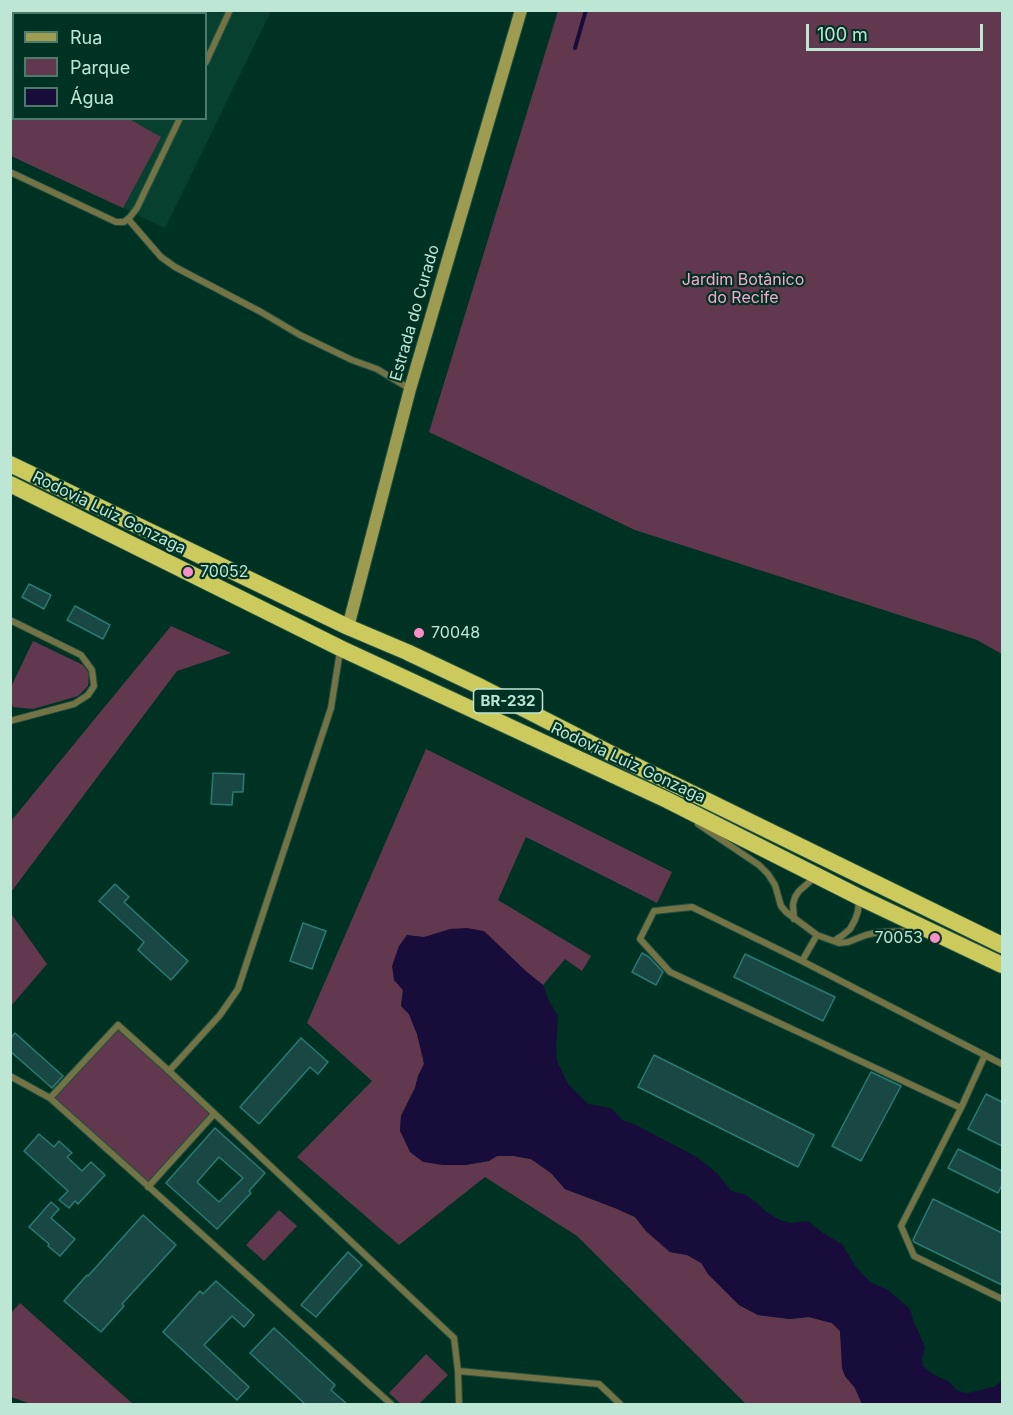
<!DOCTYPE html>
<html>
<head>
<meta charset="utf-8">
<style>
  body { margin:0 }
  #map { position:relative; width:1013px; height:1415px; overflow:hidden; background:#003224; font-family:Inter,sans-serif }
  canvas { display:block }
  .frame { position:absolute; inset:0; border:12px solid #bee6d5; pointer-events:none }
  .legend { position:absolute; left:12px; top:12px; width:195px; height:108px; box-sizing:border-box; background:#003224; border:2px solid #4c7a6b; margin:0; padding:8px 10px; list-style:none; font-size:18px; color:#bee6d5 }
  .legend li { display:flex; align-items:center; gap:12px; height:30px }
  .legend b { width:30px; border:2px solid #4c7a6b }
  .scale { position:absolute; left:806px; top:24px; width:177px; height:27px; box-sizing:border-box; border:3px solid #bee6d5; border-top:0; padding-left:8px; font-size:18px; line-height:21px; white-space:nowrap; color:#bee6d5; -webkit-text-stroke:4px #003224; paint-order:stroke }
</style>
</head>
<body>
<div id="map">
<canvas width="1013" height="1415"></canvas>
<div class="frame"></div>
<ul class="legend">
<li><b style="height:8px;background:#9d9c51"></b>Rua</li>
<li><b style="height:16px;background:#62384e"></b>Parque</li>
<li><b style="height:16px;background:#180c3b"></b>Água</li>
</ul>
<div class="scale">100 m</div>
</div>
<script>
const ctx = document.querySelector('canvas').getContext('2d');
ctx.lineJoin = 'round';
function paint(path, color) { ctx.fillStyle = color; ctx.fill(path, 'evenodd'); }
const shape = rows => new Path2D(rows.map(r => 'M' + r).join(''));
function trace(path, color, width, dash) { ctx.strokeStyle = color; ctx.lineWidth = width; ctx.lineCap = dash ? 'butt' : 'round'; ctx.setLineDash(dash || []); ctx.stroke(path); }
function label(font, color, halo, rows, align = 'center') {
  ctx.font = font + ' Inter,sans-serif'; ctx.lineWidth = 4.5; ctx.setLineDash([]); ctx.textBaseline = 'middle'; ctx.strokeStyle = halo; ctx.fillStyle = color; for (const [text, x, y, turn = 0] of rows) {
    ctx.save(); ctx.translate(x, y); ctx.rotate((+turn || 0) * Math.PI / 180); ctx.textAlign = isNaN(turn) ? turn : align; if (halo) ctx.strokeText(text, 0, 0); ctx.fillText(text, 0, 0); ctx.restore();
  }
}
const built = shape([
  [11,11,271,11,165,228,11,156],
  [14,14,206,14,206,118,14,118]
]);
const green = shape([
  [558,11,1002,11,1002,654,977,640,635,530,429,432],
  [10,47,14,47,14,118,129,119,161,137,123,208,11,156],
  [171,626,231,653,177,671,11,892,11,821],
  [33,641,83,665,89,673,88,686,78,696,33,709,13,707,11,701,11,687],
  [426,749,672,872,657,903,526,837,498,900,591,956,582,971,565,959,543,985,528,973,435,935,424,937,394,980,403,990,401,1006,409,1014,417,1034,422,1051,424,1064,418,1076,415,1088,401,1116,400,1131,465,1165,488,1161,497,1156,514,1156,531,1159,551,1173,565,1189,615,1208,635,1217,646,1231,670,1252,687,1255,702,1263,708,1274,739,1305,758,1315,790,1319,809,1317,832,1323,840,1331,845,1376,855,1388,862,1404,746,1404,577,1236,485,1177,399,1245,297,1157,372,1081,307,1023],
  [10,912,47,964,11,1006,10,1006],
  [118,1025,214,1114,148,1187,50,1098],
  [279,1210,297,1226,264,1261,246,1245],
  [20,1303,133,1404,31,1404,11,1397,11,1313],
  [426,1354,448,1375,419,1404,401,1404,389,1393]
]);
const water = shape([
  [467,928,484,931,528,973,543,985,549,1001,558,1016,556,1047,557,1061,568,1084,588,1104,611,1108,624,1121,634,1124,697,1157,718,1174,731,1191,744,1194,756,1202,766,1212,778,1219,790,1223,808,1221,820,1231,843,1245,855,1266,870,1282,888,1290,910,1309,913,1320,925,1347,922,1358,923,1366,931,1373,948,1381,958,1391,968,1393,985,1389,994,1387,1002,1381,1002,1404,862,1404,855,1388,845,1376,842,1368,840,1331,832,1323,809,1317,790,1319,758,1315,739,1305,708,1274,701,1263,687,1255,670,1252,646,1231,635,1217,615,1208,565,1189,551,1173,531,1159,514,1156,497,1156,489,1161,465,1165,443,1165,423,1162,410,1152,400,1131,401,1116,415,1088,418,1076,424,1064,417,1034,409,1014,401,1006,403,990,394,980,392,966,399,946,407,935,424,937,450,929]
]);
const stream = shape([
  [575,48,586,10]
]);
const building = shape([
  [29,584,51,595,44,609,22,597,29,584],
  [75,606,110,625,103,639,67,620,75,606],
  [213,773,244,774,243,792,233,792,232,805,211,804,213,773],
  [115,884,129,897,124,902,188,961,171,980,138,950,144,942,99,901,115,884],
  [303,923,326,931,312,969,290,961,303,923],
  [642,953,649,957,663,972,656,985,632,972,642,953],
  [745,954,835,997,823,1021,734,977,745,954],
  [15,1033,63,1076,52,1088,10,1051,10,1039,15,1033],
  [301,1038,328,1062,318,1074,310,1067,259,1124,240,1107,301,1038],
  [654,1055,814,1135,798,1167,638,1087,654,1055],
  [871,1072,901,1086,861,1161,832,1146,871,1072],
  [986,1094,1002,1102,1002,1146,968,1129,986,1094],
  [215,1128,265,1173,249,1191,251,1193,217,1229,166,1183,215,1128],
  [219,1157,243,1178,219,1202,197,1182,219,1157],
  [39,1134,54,1147,59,1141,72,1153,67,1157,82,1171,91,1162,105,1175,78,1204,75,1201,69,1208,59,1200,68,1191,24,1151,39,1134],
  [958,1149,1002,1171,1002,1185,998,1193,948,1168,958,1149],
  [933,1199,1002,1233,1002,1285,914,1242,913,1240,933,1199],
  [51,1202,59,1209,51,1218,75,1239,60,1256,48,1246,49,1244,29,1227,51,1202],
  [143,1215,176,1245,122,1304,124,1306,101,1332,64,1301,87,1275,88,1276,143,1215],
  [348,1252,362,1265,316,1317,301,1305,348,1252],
  [216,1281,254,1315,244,1327,232,1316,204,1345,249,1387,237,1400,163,1332,200,1291,203,1294,216,1281],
  [274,1328,335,1385,331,1390,347,1404,305,1404,250,1353,274,1328]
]);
const service = shape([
  [43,10,46,14],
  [206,62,230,10],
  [10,172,116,222,124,222,130,217,137,208,180,118],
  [128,219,161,257,175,267,261,312,300,335,352,360,377,369,410,389],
  [10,620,81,655,92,670,94,686,88,695,74,704,10,721],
  [698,824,759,865,768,874,775,885,781,906,786,912,817,935,839,943,848,942,866,935,879,932,918,931],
  [794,919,793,904,795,897,799,891,814,878],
  [834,941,843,935,850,929,855,920,858,911,859,898],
  [802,961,817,935],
  [985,1055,961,1108,901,1226,914,1256,1002,1299],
  [169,1071,220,1015,238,989,331,708,340,651],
  [10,1076,50,1098],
  [961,1108,670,972,640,939,654,911,692,907,802,961,1002,1064],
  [148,1187,214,1114],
  [458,1371,599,1384,620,1404],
  [391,1404,50,1098,118,1025,169,1071,454,1338,458,1371,459,1404]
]);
const secondary = shape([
  [348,627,410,389,521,10]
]);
const trunk = shape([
  [10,464,348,627,407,652,481,687,612,754,1002,945],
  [10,484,340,648,667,800,859,897,1002,965]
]);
const markers = [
  [188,572,6,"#fa8fc7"],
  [419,633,6,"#fa8fc7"],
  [935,938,6,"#fa8fc7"]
];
const shields = [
  [508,701,69]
];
const shieldNames = [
  ["BR-232",508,701]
];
const parkNames = [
  ["Jardim Botânico",743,280],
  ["do Recife",743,298]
];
const streetNames = [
  ["Estrada do Curado",415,313,-74],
  ["Rodovia Luiz Gonzaga",109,513,26],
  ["Rodovia Luiz Gonzaga",628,763,25]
];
const poiNames = [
  ["70052",200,572],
  ["70048",431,633],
  ["70053",923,938,"right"]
];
paint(built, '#084030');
paint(green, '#62384e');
paint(water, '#180c3b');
trace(stream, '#180c3b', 4);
paint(building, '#194844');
trace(building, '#2c7a74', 1.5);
trace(service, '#1e4f40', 8);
trace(secondary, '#1e4f40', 14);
trace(trunk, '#1e4f40', 18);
trace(service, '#737345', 6);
trace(secondary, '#9d9c51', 12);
trace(trunk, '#ccca5c', 16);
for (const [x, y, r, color] of markers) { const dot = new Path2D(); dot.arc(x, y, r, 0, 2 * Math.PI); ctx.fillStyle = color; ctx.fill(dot); trace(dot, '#003224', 2); }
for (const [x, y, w] of shields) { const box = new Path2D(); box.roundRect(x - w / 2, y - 12, w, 24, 4.5); ctx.fillStyle = '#003224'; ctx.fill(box); trace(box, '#bee6d5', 1.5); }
label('bold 15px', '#bee6d5', null, shieldNames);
label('16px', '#fca6d1', '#003224', parkNames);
label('16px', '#bee6d5', '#003224', streetNames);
label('16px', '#bee6d5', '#003224', poiNames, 'left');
</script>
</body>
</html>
